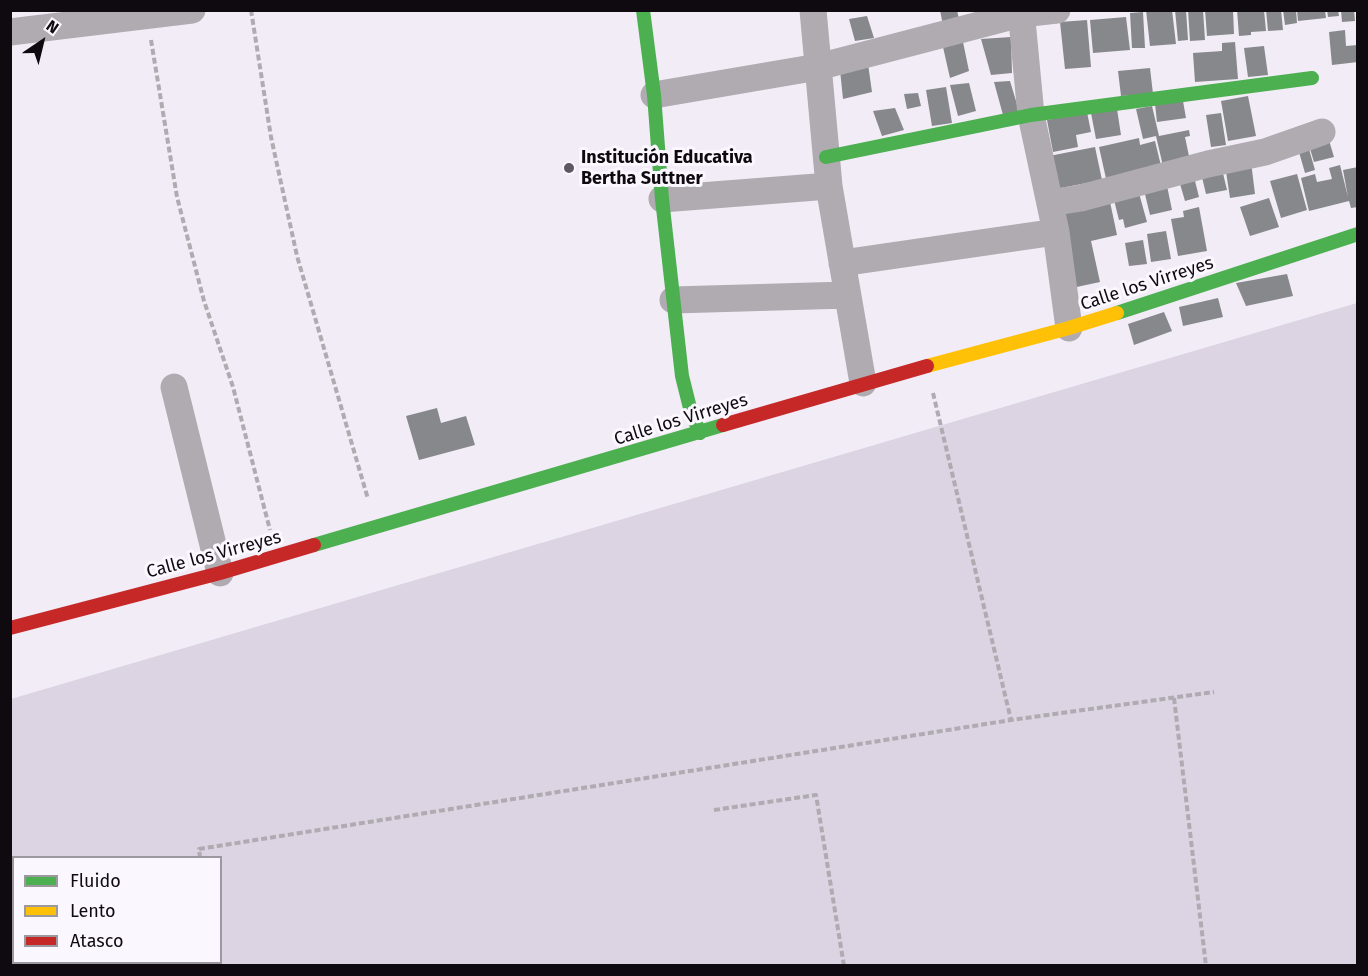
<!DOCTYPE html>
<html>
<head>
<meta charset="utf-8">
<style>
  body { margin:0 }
  #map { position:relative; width:1368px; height:976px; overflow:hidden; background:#f1ecf6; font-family:"Fira Sans",sans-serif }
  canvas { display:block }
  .frame { position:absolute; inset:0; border:12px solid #0e0a10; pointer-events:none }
  .legend { position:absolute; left:12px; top:856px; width:210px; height:108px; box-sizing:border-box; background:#fbf7ff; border:2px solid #9c989f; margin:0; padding:8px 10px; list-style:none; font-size:18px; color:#0e0a10 }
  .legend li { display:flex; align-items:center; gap:12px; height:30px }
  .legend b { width:30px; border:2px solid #9c989f }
  .north { position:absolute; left:12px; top:12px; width:60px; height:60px; -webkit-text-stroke:4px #fbf7ff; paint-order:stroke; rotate:35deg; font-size:16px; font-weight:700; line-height:24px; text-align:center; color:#0e0a10 }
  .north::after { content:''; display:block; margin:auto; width:21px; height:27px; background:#0e0a10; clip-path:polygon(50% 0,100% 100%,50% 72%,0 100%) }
</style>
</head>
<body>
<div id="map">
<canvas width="1368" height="976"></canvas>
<div class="frame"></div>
<ul class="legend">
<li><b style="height:8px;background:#4caf50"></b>Fluido</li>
<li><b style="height:8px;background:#ffc107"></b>Lento</li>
<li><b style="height:8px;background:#c62828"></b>Atasco</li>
</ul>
<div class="north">N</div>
</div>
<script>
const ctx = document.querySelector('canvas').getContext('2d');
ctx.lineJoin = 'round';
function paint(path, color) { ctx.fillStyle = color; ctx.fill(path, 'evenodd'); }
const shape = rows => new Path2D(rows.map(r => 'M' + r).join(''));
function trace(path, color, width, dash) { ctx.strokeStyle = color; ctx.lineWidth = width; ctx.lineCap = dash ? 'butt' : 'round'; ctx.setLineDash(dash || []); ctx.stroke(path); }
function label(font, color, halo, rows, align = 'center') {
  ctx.font = font + ' "Fira Sans",sans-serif'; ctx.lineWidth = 6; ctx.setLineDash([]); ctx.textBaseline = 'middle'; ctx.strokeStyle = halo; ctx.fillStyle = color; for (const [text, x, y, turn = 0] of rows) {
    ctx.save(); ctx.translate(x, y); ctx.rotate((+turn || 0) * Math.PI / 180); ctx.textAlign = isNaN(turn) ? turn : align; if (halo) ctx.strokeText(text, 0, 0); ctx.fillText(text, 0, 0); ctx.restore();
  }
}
const green = shape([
  [1357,303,1357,965,11,965,11,699],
  [14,858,220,858,220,962,14,962]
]);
const building = shape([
  [940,10,957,10,960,24,944,31],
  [1146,10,1172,10,1176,44,1150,46],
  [1175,10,1186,10,1188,40,1178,41],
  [1188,10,1203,10,1205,40,1190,41],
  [1205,10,1233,10,1234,34,1207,36],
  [1237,10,1264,10,1266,31,1251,32,1251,35,1239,36],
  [1266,10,1281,10,1283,30,1268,31],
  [1283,10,1296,10,1297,23,1285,25],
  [1297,10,1325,10,1326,18,1298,21],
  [1327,10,1338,10,1339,16,1328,17],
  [1341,10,1354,10,1355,21,1342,22],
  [1143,12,1145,48,1132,48,1130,13],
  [867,16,874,38,855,41,849,19],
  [1126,17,1130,50,1093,53,1090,20],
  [1087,20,1091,67,1065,69,1060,22],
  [1345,30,1346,46,1358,45,1358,62,1332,65,1329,32],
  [1011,37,1012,73,991,75,981,39],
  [963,42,969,71,950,78,943,47],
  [1235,42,1238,79,1195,82,1193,53,1222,51,1222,43],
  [1264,46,1268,75,1248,77,1244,48],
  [868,64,872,92,843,99,840,70],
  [1150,68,1153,94,1121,96,1118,71],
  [1010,81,1019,111,1003,115,994,82],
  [969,83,976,111,958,116,950,85],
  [946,87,952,123,932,126,926,90],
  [918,93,921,106,907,109,904,94],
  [1248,96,1256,136,1228,141,1221,101],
  [1183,101,1186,118,1157,122,1155,104],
  [1152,106,1159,136,1189,130,1190,136,1185,137,1190,161,1163,166,1156,136,1143,139,1136,109],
  [895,108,904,130,882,136,873,111],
  [1117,109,1121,135,1096,139,1091,113],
  [1087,112,1091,132,1076,135,1078,147,1053,152,1047,120],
  [1221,113,1226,145,1211,147,1206,115],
  [1328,137,1334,157,1314,162,1308,142],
  [1139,138,1140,145,1155,141,1162,170,1107,183,1099,147],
  [1307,142,1315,170,1305,173,1297,145],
  [1095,147,1102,180,1051,190,1044,157],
  [1251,162,1255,194,1230,198,1225,165],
  [1340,165,1348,197,1343,170,1358,167,1358,207,1351,208,1349,201,1309,211,1301,178,1315,174,1317,182,1332,179,1329,168],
  [1222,169,1227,190,1206,194,1201,173],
  [1193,173,1199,197,1185,201,1178,177],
  [1297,174,1307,210,1281,218,1270,181],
  [1166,181,1172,210,1150,215,1143,186],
  [1137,186,1147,222,1125,228,1123,219,1119,220,1112,192],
  [1109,197,1117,235,1091,241,1100,282,1072,288,1055,208],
  [1269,198,1279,227,1250,236,1240,207],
  [1199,207,1207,251,1178,256,1171,219,1184,217,1183,211],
  [1166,231,1171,259,1151,262,1147,234],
  [1143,240,1147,264,1129,266,1125,243],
  [1287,274,1293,296,1246,306,1236,283],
  [1218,298,1223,317,1183,326,1179,307],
  [1164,312,1172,331,1134,345,1128,324],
  [437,408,441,423,466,416,475,445,419,460,406,416]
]);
const path = shape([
  [251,10,271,137,297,256,368,499],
  [151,40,177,197,204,301,233,387,270,530],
  [933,393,1011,720],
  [1174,698,1206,966],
  [714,810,816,795,844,966],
  [200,858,199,849,1011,720,1214,692],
  [213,962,213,966]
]);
const street = shape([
  [813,10,829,186,863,383],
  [1021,10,1031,115,1056,232,1069,328],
  [10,32,192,10],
  [654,95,818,67,1021,14,1057,10],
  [662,199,829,186],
  [1050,203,1081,198,1208,164,1265,152,1322,132],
  [842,263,1056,232],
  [673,300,847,295],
  [174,387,220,573]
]);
const fast = shape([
  [643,10,654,95,662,199,682,376,691,412,700,433],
  [826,157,1031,115,1312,78],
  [1117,313,1358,234],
  [314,545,723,425]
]);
const slow = shape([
  [927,366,1069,328,1117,313]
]);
const jam = shape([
  [723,425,927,366],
  [10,628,220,573,314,545]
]);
const markers = [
  [569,168,6,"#5d5960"]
];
const poiNames = [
  ["Institución Educativa",581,158],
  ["Bertha Suttner",581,179]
];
const streetNames = [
  ["Calle los Virreyes",1147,284,-18],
  ["Calle los Virreyes",681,420,-17],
  ["Calle los Virreyes",214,555,-15]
];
paint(green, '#dcd3e3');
paint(building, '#87888c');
trace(path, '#afabb1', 4, [6, 3]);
trace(street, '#afabb1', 27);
trace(fast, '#4caf50', 14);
trace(slow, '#ffc107', 14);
trace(jam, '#c62828', 14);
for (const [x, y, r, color] of markers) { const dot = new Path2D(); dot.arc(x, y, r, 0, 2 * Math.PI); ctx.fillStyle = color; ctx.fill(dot); trace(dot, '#fbf7ff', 2); }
label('bold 18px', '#0e0a10', '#fbf7ff', poiNames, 'left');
label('18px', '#0e0a10', '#fbf7ff', streetNames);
</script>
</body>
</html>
